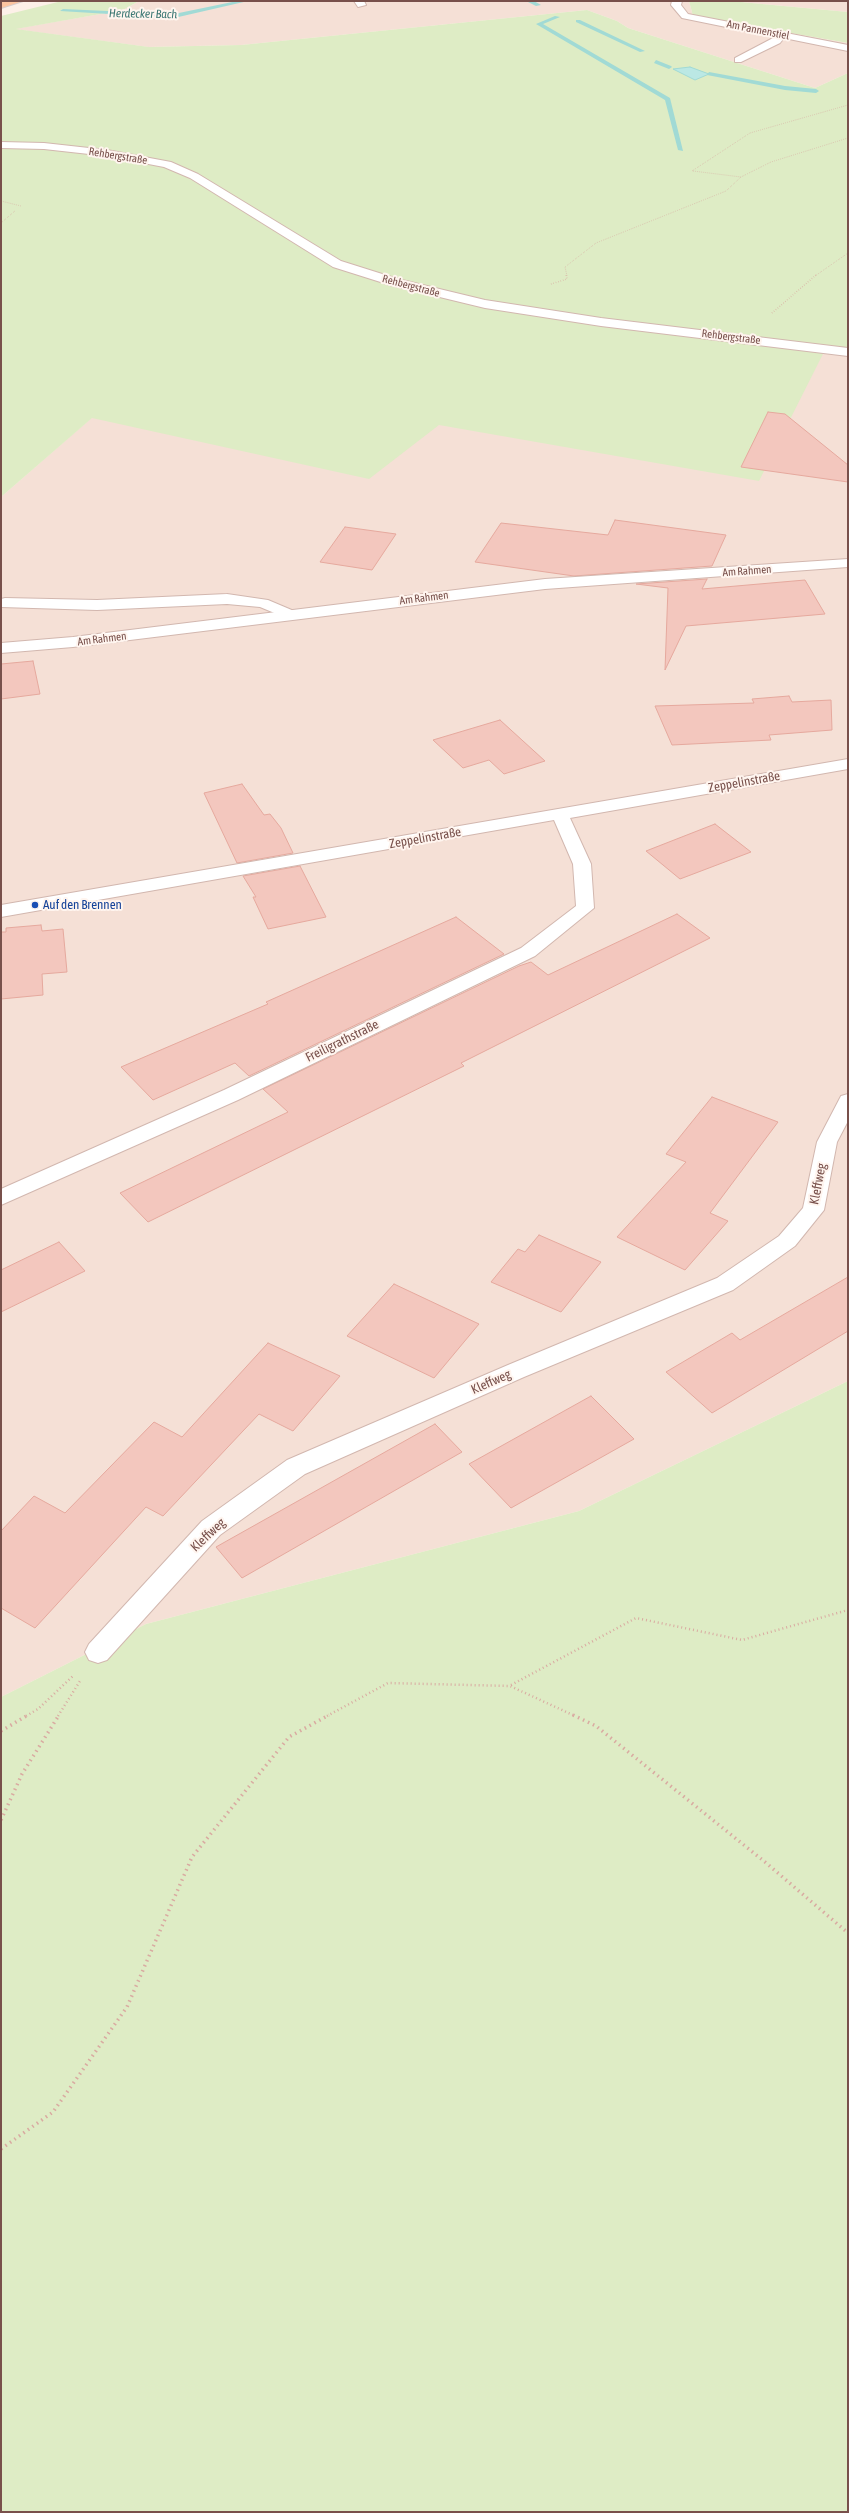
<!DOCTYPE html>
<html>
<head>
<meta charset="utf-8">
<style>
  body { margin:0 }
  #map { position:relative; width:849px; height:2513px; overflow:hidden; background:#fdf0e8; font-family:"Asap Condensed",sans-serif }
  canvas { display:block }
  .frame { position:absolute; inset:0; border:2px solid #78504b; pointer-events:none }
</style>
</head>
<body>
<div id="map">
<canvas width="849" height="2513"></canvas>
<div class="frame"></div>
</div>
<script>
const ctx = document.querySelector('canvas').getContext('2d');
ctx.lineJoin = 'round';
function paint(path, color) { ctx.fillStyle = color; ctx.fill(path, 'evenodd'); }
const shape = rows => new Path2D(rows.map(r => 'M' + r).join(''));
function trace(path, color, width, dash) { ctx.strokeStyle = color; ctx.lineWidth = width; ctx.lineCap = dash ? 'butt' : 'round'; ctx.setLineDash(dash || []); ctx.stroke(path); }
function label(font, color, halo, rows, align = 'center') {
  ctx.font = font + ' "Asap Condensed",sans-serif'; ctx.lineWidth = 4; ctx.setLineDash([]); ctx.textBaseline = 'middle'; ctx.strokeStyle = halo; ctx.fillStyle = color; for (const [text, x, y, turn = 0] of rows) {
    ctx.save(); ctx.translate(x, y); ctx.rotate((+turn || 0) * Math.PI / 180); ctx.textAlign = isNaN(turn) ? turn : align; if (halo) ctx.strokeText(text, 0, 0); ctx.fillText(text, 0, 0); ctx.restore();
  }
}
const residential = shape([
  [139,1,689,1,693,16,848,43,848,73,815,88,628,28,617,21,587,10,241,45,148,47,14,29,123,10],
  [730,1,848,1,848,12],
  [848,350,848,1381,579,1511,146,1624,1,1697,1,497,153,364]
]);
const green = shape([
  [62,1,139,1,123,10,16,29,149,47,241,45,587,10,617,21,628,28,815,88,848,73,848,350,826,348,759,481,439,425,369,479,92,418,1,497,1,16],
  [689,1,730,1,848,12,848,43,693,16],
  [848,1381,848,2512,1,2512,1,1697,146,1624,579,1511]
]);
const water = shape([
  [690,67,709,74,695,80,673,69,690,67]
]);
const stream = shape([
  [237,1,248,1,174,18,60,11,63,9,174,14,237,1],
  [526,1,534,1,541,5,536,6,526,1],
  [555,16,560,17,543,24,670,98,683,151,678,150,665,100,536,24,555,16],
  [576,20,580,20,645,51,640,52,576,22,576,20],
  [656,60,671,66,672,67,669,69,654,63,656,60],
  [709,72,785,86,816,89,819,91,816,93,785,90,707,75,709,72]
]);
const building = shape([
  [768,412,785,414,848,465,848,482,741,467,768,412],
  [615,520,726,535,712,566,574,576,475,562,501,523,608,535,615,520],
  [345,527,396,534,372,570,320,562,345,527],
  [707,579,702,589,805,580,825,614,686,626,665,670,668,588,636,584,707,579],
  [33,661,40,694,1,699,1,664,33,661],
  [789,696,792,702,831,700,832,730,769,735,771,740,672,745,655,706,754,703,752,699,789,696],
  [500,720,545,761,504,774,489,760,463,768,433,740,500,720],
  [242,784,264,815,270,814,281,828,293,853,237,863,204,793,242,784],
  [715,824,751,852,680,879,646,851,715,824],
  [300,866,326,917,268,929,253,897,256,897,243,876,300,866],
  [677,914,710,938,461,1063,464,1066,148,1222,120,1193,288,1112,263,1089,519,966,531,962,548,975,677,914],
  [456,917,504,954,249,1076,235,1063,153,1100,121,1067,268,1004,266,1002,456,917],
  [41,925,42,931,63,929,67,972,42,974,43,995,1,999,1,932,6,932,6,928,41,925],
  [712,1097,778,1122,710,1213,728,1221,685,1270,617,1237,686,1162,666,1154,712,1097],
  [539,1235,601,1262,561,1312,491,1282,518,1249,525,1252,539,1235],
  [59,1242,85,1271,1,1312,1,1270,59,1242],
  [848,1277,848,1331,712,1413,666,1372,732,1333,740,1340,848,1277],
  [394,1284,479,1324,434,1378,347,1336,394,1284],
  [268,1343,340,1376,293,1431,259,1414,163,1516,146,1507,35,1628,1,1608,1,1531,34,1496,65,1513,154,1422,182,1437,268,1343],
  [591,1396,634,1439,511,1508,469,1464,591,1396],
  [435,1424,462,1452,242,1578,216,1547,435,1424]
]);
const pathFar3 = shape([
  [692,171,750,133,848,105],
  [693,171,741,177],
  [1,201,21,206],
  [1,223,16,210],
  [567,276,565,267,596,243,726,191,741,177,771,162,848,138],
  [815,276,848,253]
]);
const pathFar2 = shape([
  [551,284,567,279,566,275],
  [772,313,816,275]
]);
const pathFar1 = shape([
  [511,1685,636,1618,742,1640,848,1610],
  [26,1716,38,1709,73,1676],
  [58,1716,80,1681],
  [327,1716,388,1683,510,1686,575,1716]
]);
const path = shape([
  [573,1715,596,1726,765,1862,848,1933],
  [1,1731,28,1715],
  [1,1820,22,1774,59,1715],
  [1,2149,53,2112,127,2007,192,1857,289,1737,329,1715]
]);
const service = shape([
  [354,1,364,1,366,5,358,7,354,1],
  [672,1,682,1,681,5,688,14,848,45,848,51,784,38,780,43,741,62,735,62,735,58,775,37,682,18,671,5,672,1],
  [227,594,268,600,294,611,297,614,289,619,260,607,227,604,97,610,1,607,1,599,5,598,97,600,227,594]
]);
const minor = shape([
  [1,142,44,143,107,150,171,162,198,174,341,261,398,279,485,300,601,318,848,348,848,356,601,326,485,308,390,285,333,267,190,178,164,167,107,156,44,149,1,148,1,142],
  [848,559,848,567,545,589,73,647,1,653,1,643,73,637,545,579,848,559],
  [848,759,848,769,570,818,591,864,594,908,535,956,238,1100,1,1205,1,1189,224,1090,521,948,576,906,573,864,554,820,1,917,1,905,848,759],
  [848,1094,848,1121,837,1142,824,1210,795,1246,733,1290,524,1377,305,1474,220,1535,107,1660,98,1663,89,1660,85,1652,89,1644,202,1521,287,1460,508,1365,717,1278,779,1236,803,1208,817,1142,841,1096,848,1094]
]);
const primary = shape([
  [6,1,23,1,1,8,1,2,6,1]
]);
const markers = [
  [35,905,4,"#1a4fb4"]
];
const farStreetnames = [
  ["Am Pannenstiel",758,30,11],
  ["Rehbergstraße",118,156,9],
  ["Rehbergstraße",411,286,15],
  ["Rehbergstraße",731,337,7],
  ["Am Rahmen",747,571,-4],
  ["Am Rahmen",424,598,-7],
  ["Am Rahmen",102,639,-7]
];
const farWaternames = [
  ["Herdecker Bach",143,14,1]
];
const streetNames = [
  ["Zeppelinstraße",744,782,-10],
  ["Zeppelinstraße",425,838,-10],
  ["Freiligrathstraße",342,1041,-26],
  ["Kleffweg",818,1184,-79],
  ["Kleffweg",491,1382,-24],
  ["Kleffweg",208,1535,-43]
];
const transitNames = [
  ["Auf den Brennen",43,905]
];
paint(residential, '#f5e0d6');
paint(green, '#deecc5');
paint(water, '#bbe8e4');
trace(water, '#a1dad5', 1);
paint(stream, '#a1dad5');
paint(building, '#f3c7be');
trace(building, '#e6a99e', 1);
trace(service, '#d2b7af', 2);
trace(minor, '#d2b7af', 2);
trace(primary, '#d9cecd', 2);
trace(pathFar3, '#d9aaa1', 1, [0.5, 1.5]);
trace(pathFar2, '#d9aaa1', 1.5, [0.5, 2]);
trace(pathFar1, '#d9aaa1', 2.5, [1, 3]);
trace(path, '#d9aaa1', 3.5, [1.5, 4]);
paint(service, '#fff');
paint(minor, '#fff');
paint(primary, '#fdc49f');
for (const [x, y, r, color] of markers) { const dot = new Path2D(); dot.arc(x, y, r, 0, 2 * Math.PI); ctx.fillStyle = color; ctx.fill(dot); trace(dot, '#fff5ef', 1.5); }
label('11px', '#78504b', '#fff5ef', farStreetnames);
label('italic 12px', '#3a7672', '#fff5ef', farWaternames);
label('13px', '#78504b', '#fff5ef', streetNames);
label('13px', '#164399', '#fff5ef', transitNames, 'left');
</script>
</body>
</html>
